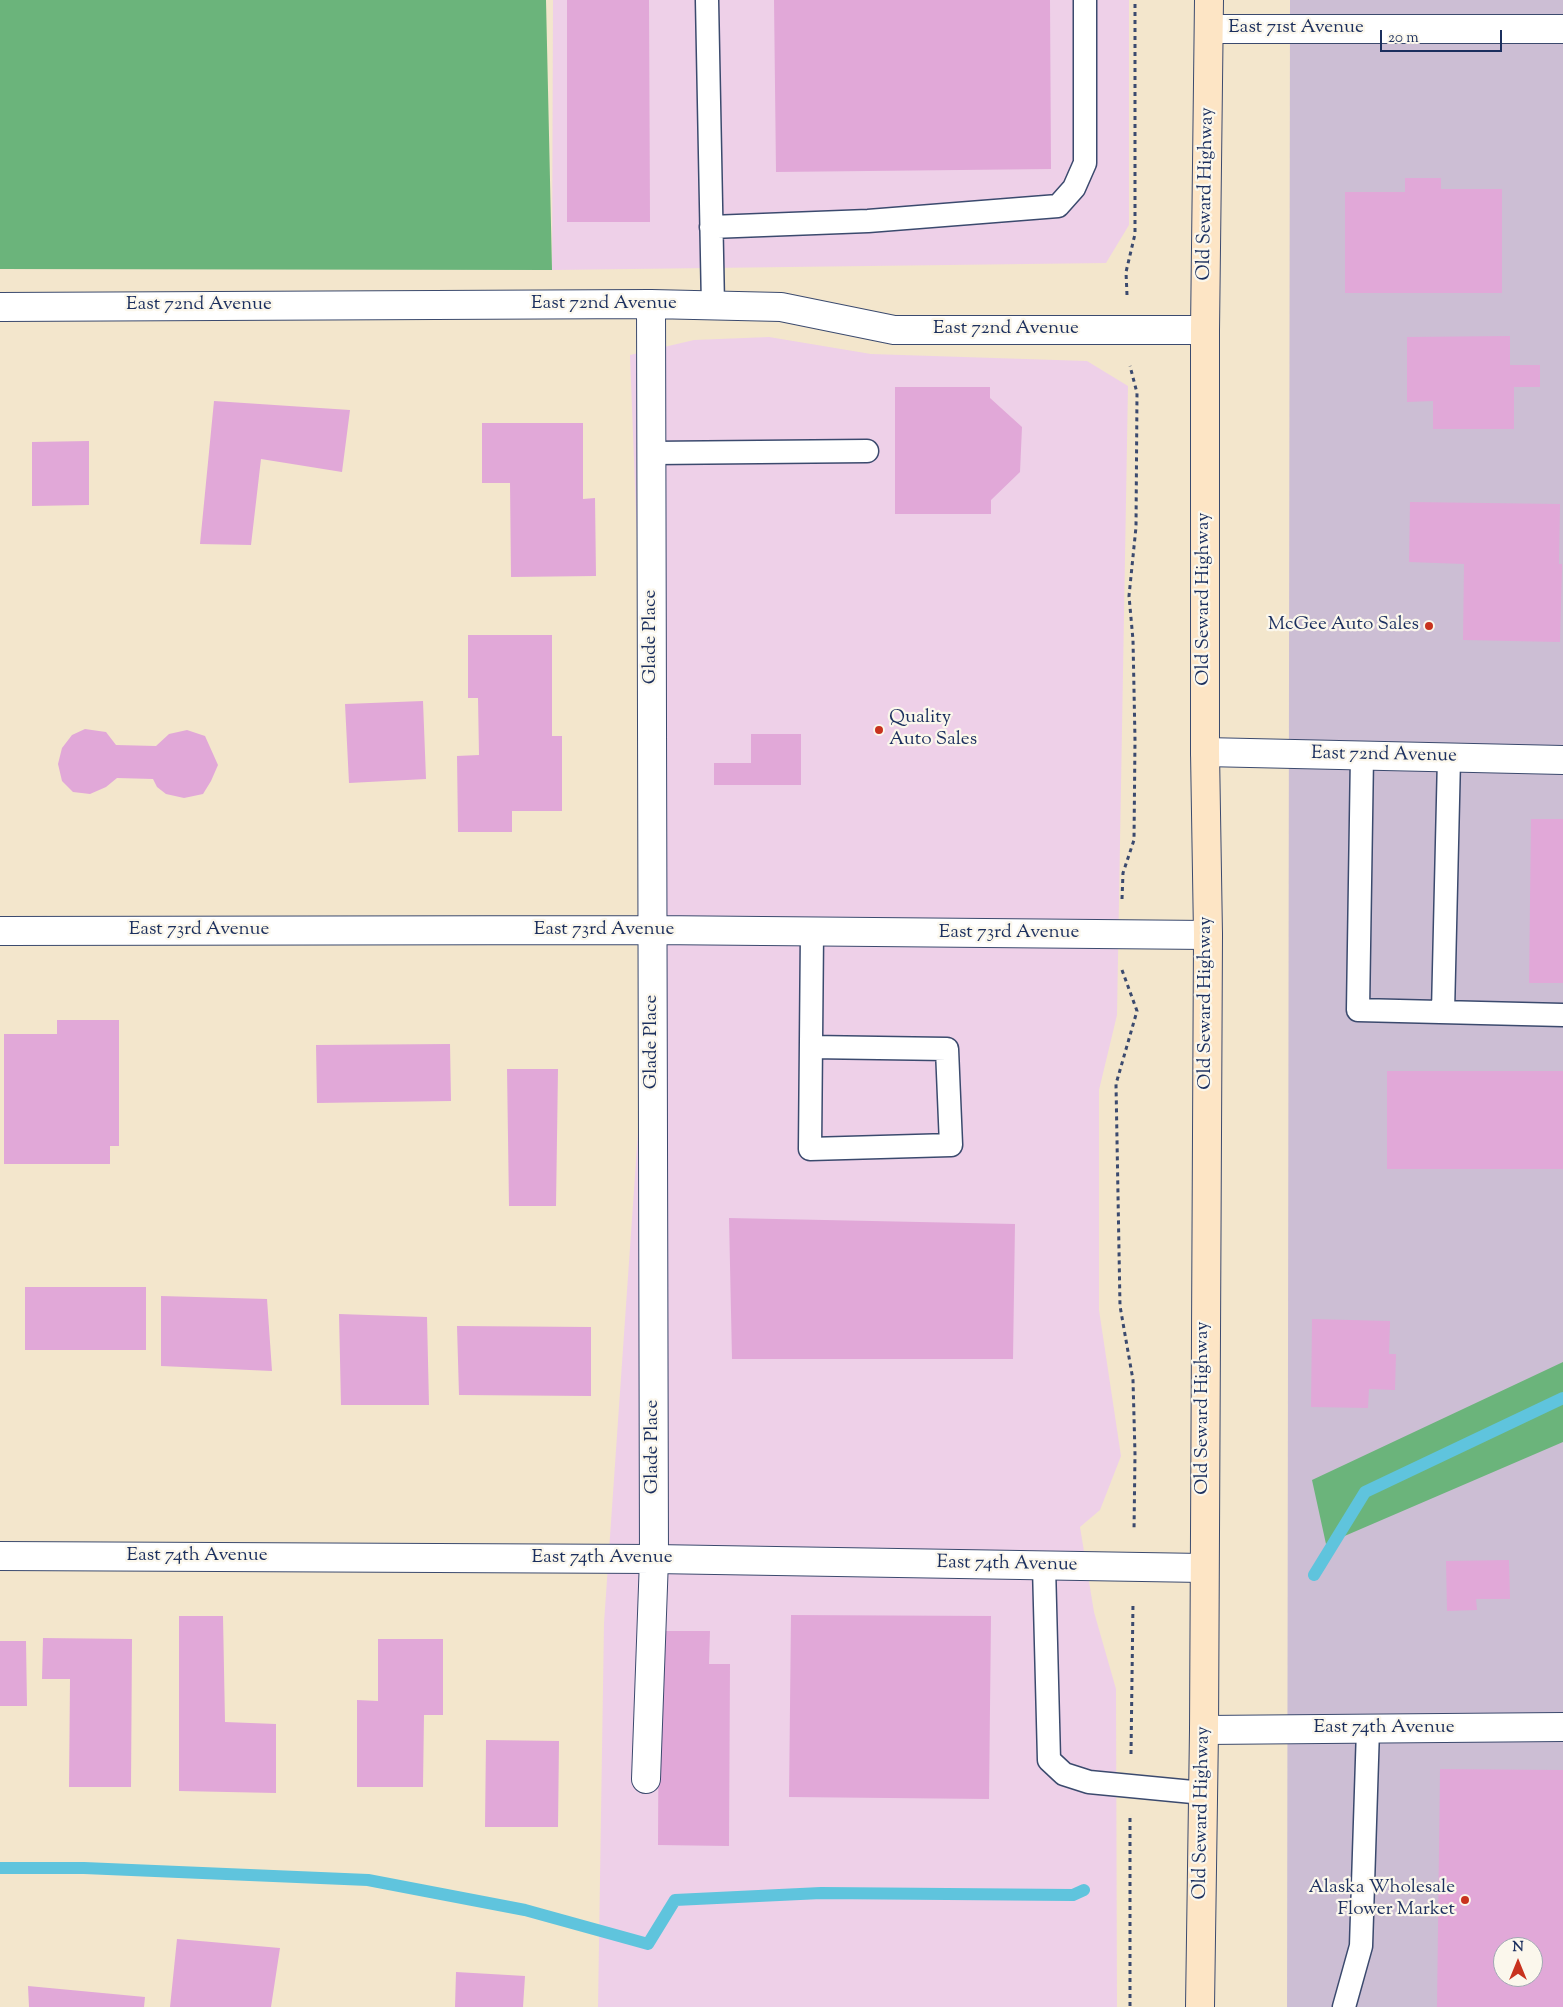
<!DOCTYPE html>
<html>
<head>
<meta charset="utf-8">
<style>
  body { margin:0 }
  #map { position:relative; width:1563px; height:2007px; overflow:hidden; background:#f3e6cc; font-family:"Sorts Mill Goudy",serif }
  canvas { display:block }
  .north { position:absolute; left:1493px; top:1937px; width:50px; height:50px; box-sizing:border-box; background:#fbf7ec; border:1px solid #a1a7b3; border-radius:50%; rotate:0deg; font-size:14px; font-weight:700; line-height:20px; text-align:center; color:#1b2f5e }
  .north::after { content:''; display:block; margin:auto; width:18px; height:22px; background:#c8321e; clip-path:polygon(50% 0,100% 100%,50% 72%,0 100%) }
  .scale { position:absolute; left:1380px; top:30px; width:122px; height:22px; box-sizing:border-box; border:2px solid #1b2f5e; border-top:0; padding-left:6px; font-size:15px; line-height:18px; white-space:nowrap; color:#1b2f5e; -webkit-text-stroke:4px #fbf7ec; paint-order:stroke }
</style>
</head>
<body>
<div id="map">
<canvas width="1563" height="2007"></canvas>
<div class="north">N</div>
<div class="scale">20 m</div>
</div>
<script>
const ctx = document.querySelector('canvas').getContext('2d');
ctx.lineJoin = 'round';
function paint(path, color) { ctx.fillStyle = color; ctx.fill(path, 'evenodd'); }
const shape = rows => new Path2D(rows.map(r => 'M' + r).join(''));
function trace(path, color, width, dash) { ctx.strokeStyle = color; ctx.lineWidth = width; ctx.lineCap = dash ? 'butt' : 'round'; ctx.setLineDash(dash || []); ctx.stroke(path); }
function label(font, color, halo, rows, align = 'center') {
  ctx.font = font + ' "Sorts Mill Goudy",serif'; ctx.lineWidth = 4.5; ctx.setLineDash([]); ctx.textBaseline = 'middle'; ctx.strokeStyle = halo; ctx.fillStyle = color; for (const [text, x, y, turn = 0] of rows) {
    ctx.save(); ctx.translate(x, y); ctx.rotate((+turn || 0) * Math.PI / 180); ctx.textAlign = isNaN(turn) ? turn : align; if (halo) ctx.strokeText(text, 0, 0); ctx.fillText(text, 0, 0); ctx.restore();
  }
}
const built = shape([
  [553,0,1129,0,1129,225,1106,263,552,270],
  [769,337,871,354,1087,361,1128,386,1117,1015,1099,1090,1099,1310,1121,1456,1100,1510,1080,1527,1094,1612,1116,1689,1117,2007,598,2007,604,1623,652,930,630,355,694,340]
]);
const industrial = shape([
  [1290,0,1563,0,1563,2007,1287,2007],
  [1503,1947,1533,1947,1533,1977,1503,1977]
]);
const forest = shape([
  [0,0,546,0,552,270,0,269],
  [1563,1362,1563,1442,1326,1544,1312,1480]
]);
const stream = shape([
  [1314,1575,1365,1492,1563,1398],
  [0,1868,84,1868,368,1880,525,1910,648,1944,675,1900,821,1893,1073,1895,1084,1890]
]);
const building = shape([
  [567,0,649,0,650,222,567,222],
  [774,0,1050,0,1051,169,776,172],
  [1405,178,1441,178,1441,189,1502,189,1502,293,1345,293,1345,192,1405,192],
  [1510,336,1510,365,1540,365,1540,387,1514,387,1514,429,1433,429,1433,401,1407,402,1407,337],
  [895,387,990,387,990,398,1022,427,1020,472,991,500,991,514,895,514],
  [214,401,350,410,342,472,261,459,251,545,200,544],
  [482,423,583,423,583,499,595,498,596,576,511,577,510,483,482,483],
  [89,441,89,505,32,506,32,442],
  [1410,502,1560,504,1559,564,1562,564,1560,642,1463,640,1464,564,1409,562],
  [468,635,552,635,552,736,562,736,562,811,512,811,512,832,458,832,457,756,479,755,478,698,468,698],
  [423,701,426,779,349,783,345,704],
  [85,729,106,732,116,745,156,746,169,734,187,730,205,736,218,765,211,781,203,794,184,798,166,794,157,787,153,779,117,778,106,787,90,794,73,792,62,781,58,764,62,748,72,735],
  [751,734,801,734,801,785,714,785,714,763,751,763],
  [1531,819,1563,819,1563,983,1529,983],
  [57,1020,119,1020,119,1146,110,1146,110,1164,4,1164,4,1034,57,1034],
  [450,1044,451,1101,317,1103,316,1045],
  [507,1069,558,1069,556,1206,509,1206],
  [1387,1071,1563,1071,1563,1169,1387,1169],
  [729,1218,1015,1224,1013,1359,732,1359],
  [25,1287,146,1287,146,1350,25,1350],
  [161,1296,267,1299,272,1371,161,1366],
  [339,1314,427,1317,429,1405,341,1405],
  [1312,1319,1390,1321,1389,1354,1396,1354,1395,1390,1369,1389,1368,1408,1311,1407],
  [457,1326,591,1327,591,1396,459,1395],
  [1509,1560,1510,1599,1476,1599,1477,1610,1447,1611,1446,1561],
  [791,1615,991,1616,989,1799,789,1797],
  [179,1616,223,1616,225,1722,276,1724,276,1793,179,1791],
  [659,1631,710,1631,709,1664,730,1664,729,1846,658,1845],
  [43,1638,132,1639,131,1787,69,1787,70,1679,42,1679],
  [378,1639,443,1639,443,1715,424,1715,423,1787,357,1787,357,1700,378,1701],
  [0,1641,26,1641,27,1706,0,1706],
  [486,1740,559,1741,558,1827,485,1827],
  [1440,1769,1563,1770,1563,2007,1437,2007],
  [1503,1947,1533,1947,1533,1977,1503,1977],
  [177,1939,280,1948,271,2007,170,2007],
  [456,1972,525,1976,523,2007,455,2007],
  [28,1986,145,1997,144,2007,29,2007]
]);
const path = shape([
  [1127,295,1126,272,1135,234,1135,0],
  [1122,899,1123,873,1134,840,1135,740,1133,640,1129,596,1136,527,1137,393,1130,366],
  [1122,970,1137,1011,1116,1084,1120,1306,1133,1380,1135,1454,1134,1531],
  [1131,1754,1133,1603],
  [1130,1818,1130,2007]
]);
const service = shape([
  [707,0,713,306],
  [711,227,868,221,1058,206,1074,188,1085,163,1085,0],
  [652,453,867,451],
  [1362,755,1358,1010,1563,1015],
  [1443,1012,1449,758],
  [811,1047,947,1049,951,1145,810,1149,812,932],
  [1044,1566,1049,1760,1064,1774,1089,1782,1203,1793],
  [1344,2007,1361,1946,1368,1729]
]);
const minor = shape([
  [1209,29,1563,29],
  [0,307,651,304,781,307,894,330,1205,330],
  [1205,752,1563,760],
  [0,931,652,930,1208,935],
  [0,1556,654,1559,1203,1568],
  [1204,1730,1563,1727],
  [646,1779,654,1559,651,304]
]);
const secondary = shape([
  [1200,2007,1204,1730,1208,935,1205,752,1205,330,1209,0]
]);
const markers = [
  [1429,626,5,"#c8321e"],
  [879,730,5,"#c8321e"],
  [1465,1900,5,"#c8321e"]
];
const streetNames = [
  ["East 71st Avenue",1296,29],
  ["Old Seward Highway",1207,194,-89],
  ["East 72nd Avenue",604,305],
  ["East 72nd Avenue",199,306],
  ["East 72nd Avenue",1006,330],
  ["Old Seward Highway",1205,599,-90],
  ["Glade Place",652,637,-90],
  ["East 72nd Avenue",1384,756,1],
  ["East 73rd Avenue",199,931],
  ["East 73rd Avenue",604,931],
  ["East 73rd Avenue",1009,934],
  ["Old Seward Highway",1207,1003,-90],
  ["Glade Place",653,1042,-90],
  ["Old Seward Highway",1204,1408,-90],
  ["Glade Place",654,1447,-90],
  ["East 74th Avenue",197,1557],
  ["East 74th Avenue",602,1559],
  ["East 74th Avenue",1007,1565,1],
  ["East 74th Avenue",1384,1729],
  ["Old Seward Highway",1203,1813,-89]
];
const poiNames = [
  ["McGee Auto Sales",1419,626],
  ["Quality",889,719,"left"],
  ["Auto Sales",889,741,"left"],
  ["Alaska Wholesale",1455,1889],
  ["Flower Market",1455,1911]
];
paint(built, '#eed0e8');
paint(industrial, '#ccbed4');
paint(forest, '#6bb47b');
trace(stream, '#5fc4dd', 12);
paint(building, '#e1a8d8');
trace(service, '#3b4a6e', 25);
trace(minor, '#3b4a6e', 30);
trace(secondary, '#3b4a6e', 30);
trace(path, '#3b4a6e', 3, [4, 4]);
trace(service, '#fff', 22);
trace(minor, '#fff', 28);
trace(secondary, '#fde5c5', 28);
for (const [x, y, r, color] of markers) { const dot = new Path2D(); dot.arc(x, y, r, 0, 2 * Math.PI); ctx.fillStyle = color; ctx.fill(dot); trace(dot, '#fbf7ec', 2); }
label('19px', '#1b2f5e', '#fbf7ec', streetNames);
label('19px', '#1b2f5e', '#fbf7ec', poiNames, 'right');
</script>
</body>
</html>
